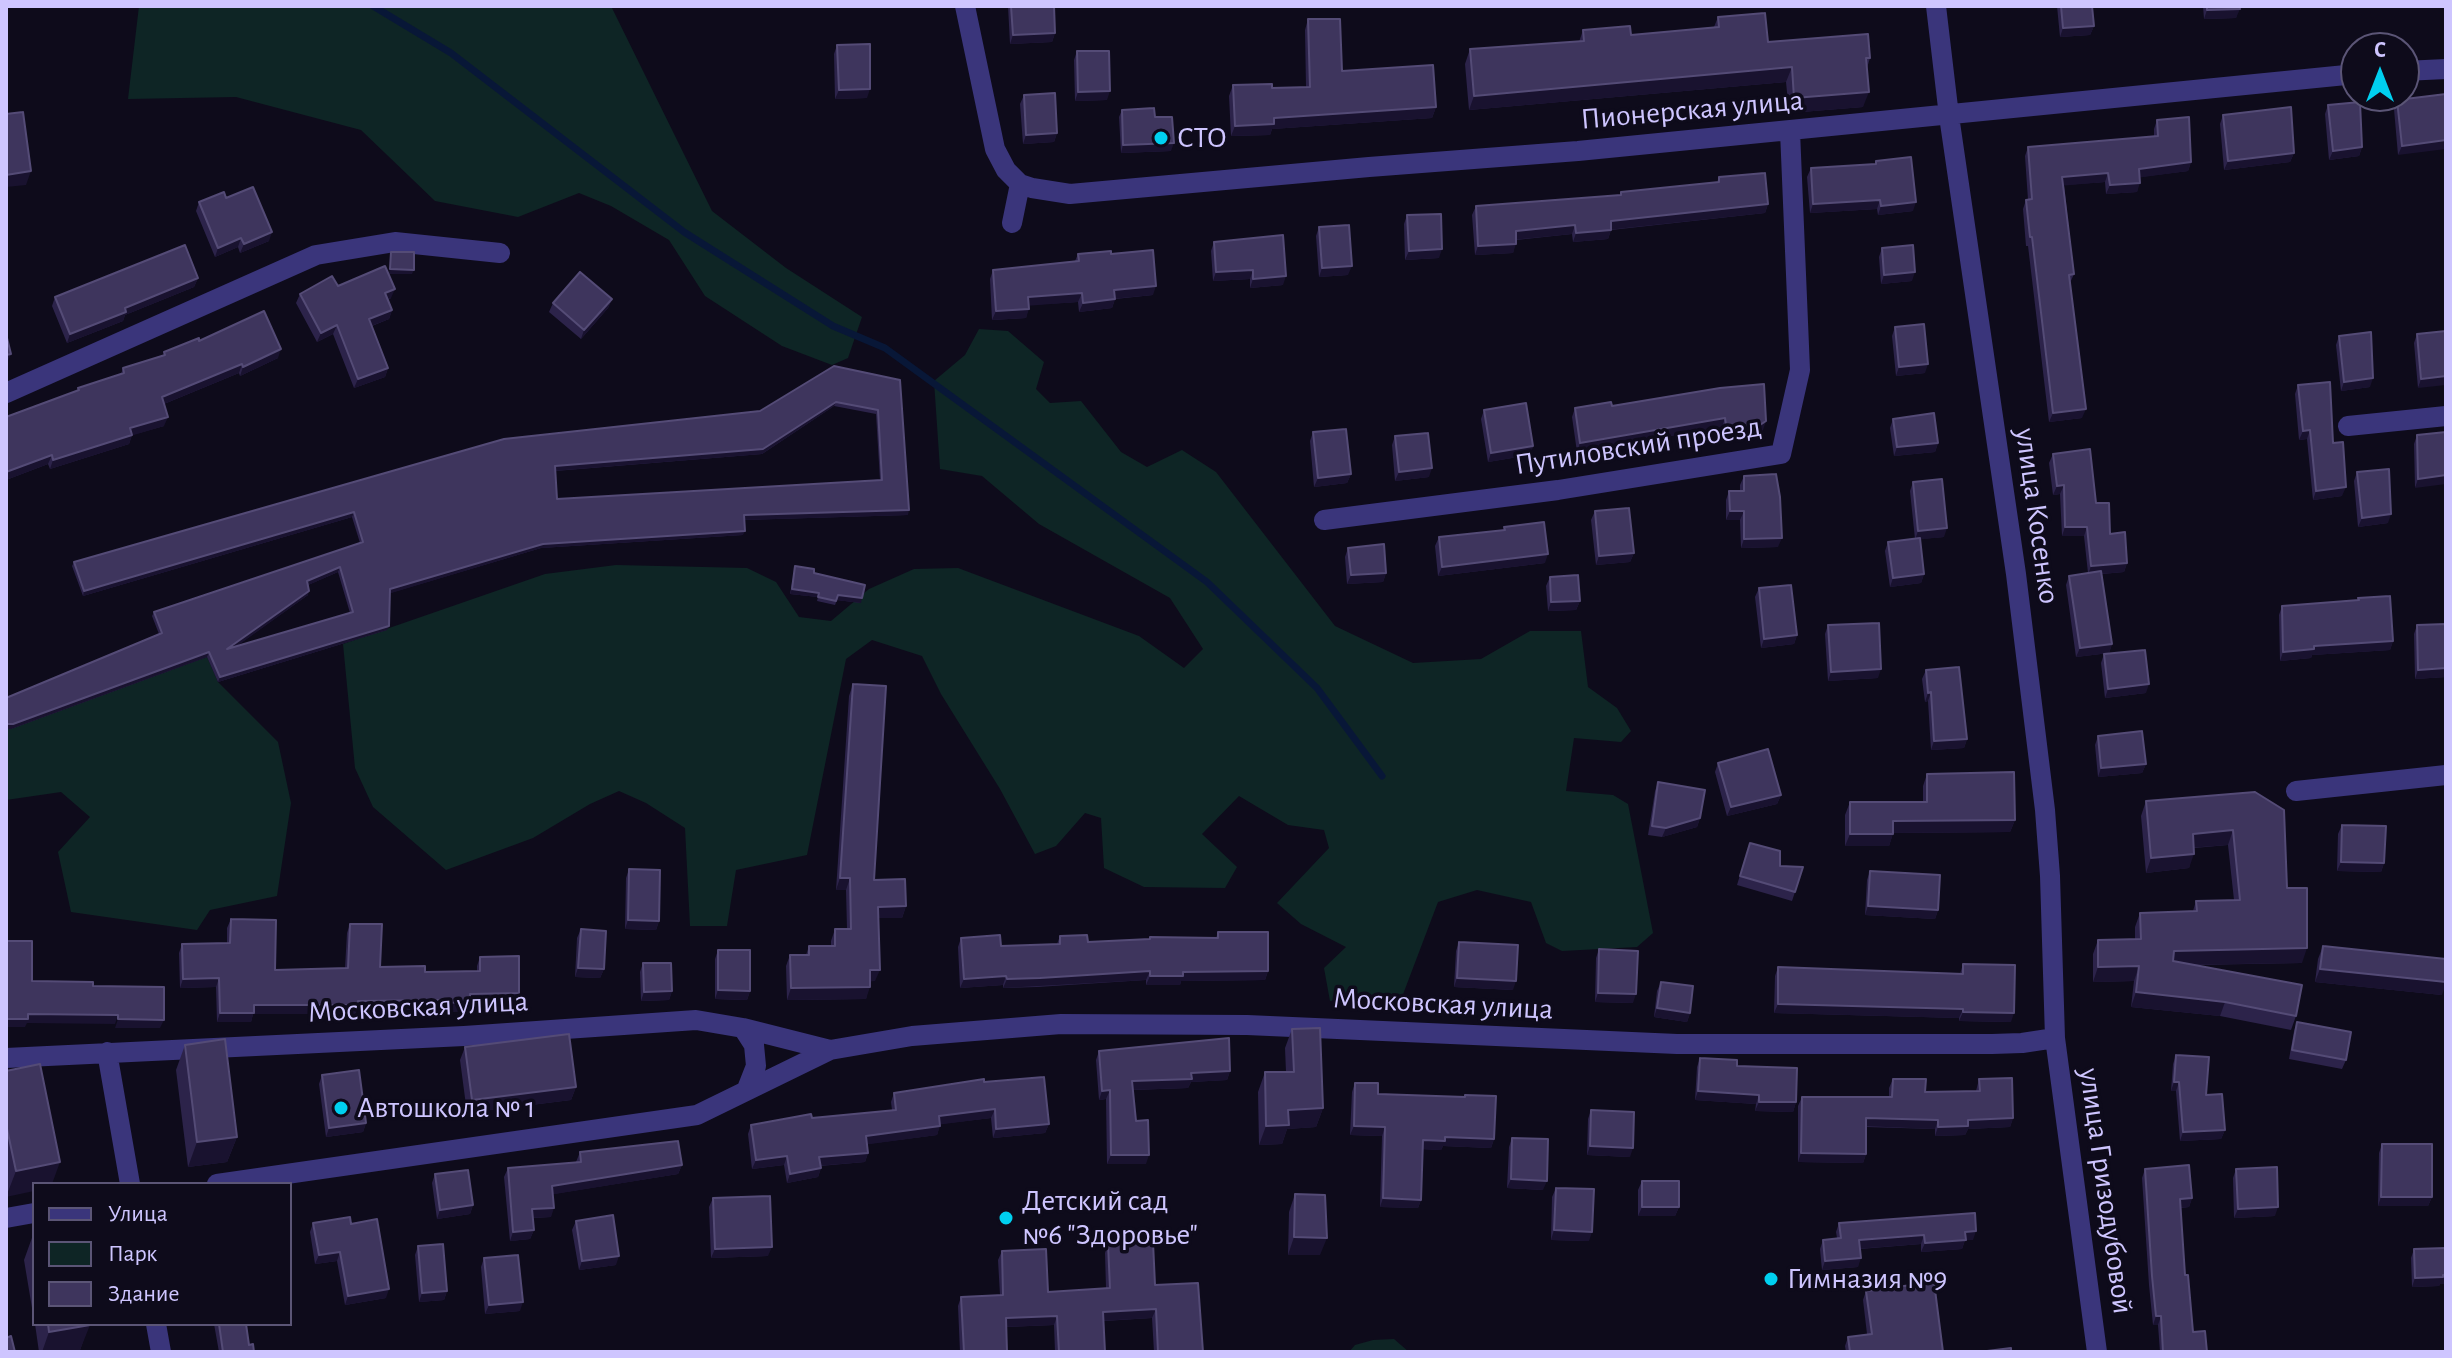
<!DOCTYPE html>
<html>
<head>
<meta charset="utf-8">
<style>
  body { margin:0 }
  #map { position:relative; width:2452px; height:1358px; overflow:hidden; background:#0e0b1b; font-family:"Alegreya Sans",sans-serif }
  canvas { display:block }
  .frame { position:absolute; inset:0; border:8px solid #cec5ff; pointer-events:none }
  .legend { position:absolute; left:32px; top:1182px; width:260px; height:144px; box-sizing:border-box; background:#0e0b1b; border:2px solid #5b5576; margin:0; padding:10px 14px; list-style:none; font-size:24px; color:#cec5ff }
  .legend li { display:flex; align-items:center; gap:16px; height:40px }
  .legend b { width:40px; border:2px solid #5b5576 }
  .north { position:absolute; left:2340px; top:32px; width:80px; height:80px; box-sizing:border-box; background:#0e0b1b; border:2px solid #5b5576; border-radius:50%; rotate:0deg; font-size:22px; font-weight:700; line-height:32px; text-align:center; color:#cec5ff }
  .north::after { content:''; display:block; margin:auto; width:28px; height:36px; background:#00d0f0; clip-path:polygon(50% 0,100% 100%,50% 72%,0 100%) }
</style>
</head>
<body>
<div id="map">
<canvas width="2452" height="1358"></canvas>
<div class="frame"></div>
<ul class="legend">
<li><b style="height:10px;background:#3a357b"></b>Улица</li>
<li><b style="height:22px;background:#0e2525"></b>Парк</li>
<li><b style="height:22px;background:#3e355d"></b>Здание</li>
</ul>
<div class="north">С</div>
</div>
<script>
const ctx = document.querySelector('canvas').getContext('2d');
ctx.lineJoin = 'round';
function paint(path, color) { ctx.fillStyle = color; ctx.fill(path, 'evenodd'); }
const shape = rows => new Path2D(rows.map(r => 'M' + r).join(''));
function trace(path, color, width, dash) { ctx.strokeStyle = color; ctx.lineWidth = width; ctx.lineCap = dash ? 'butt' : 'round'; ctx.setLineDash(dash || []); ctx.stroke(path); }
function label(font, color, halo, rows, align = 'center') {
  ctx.font = font + ' "Alegreya Sans",sans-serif'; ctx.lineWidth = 7; ctx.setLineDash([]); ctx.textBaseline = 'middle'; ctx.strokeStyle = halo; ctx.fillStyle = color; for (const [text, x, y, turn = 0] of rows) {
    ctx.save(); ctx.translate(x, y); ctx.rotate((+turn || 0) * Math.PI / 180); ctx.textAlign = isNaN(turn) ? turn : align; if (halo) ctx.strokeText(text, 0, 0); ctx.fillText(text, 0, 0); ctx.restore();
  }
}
const green = shape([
  [139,6,611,6,712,211,786,268,862,317,848,358,832,365,782,346,705,296,669,240,611,206,579,193,518,217,435,201,361,130,236,97,128,99],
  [979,329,1008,331,1044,362,1036,389,1050,403,1081,401,1121,452,1147,467,1182,450,1216,472,1335,626,1413,663,1481,659,1530,631,1581,631,1588,687,1617,708,1631,731,1621,742,1574,738,1566,791,1613,795,1628,804,1653,933,1637,947,1562,951,1546,943,1531,902,1477,890,1438,902,1402,997,1330,1001,1324,968,1346,947,1301,924,1277,903,1329,848,1324,830,1288,825,1239,796,1202,834,1237,867,1225,888,1144,887,1104,868,1101,818,1085,813,1056,846,1035,854,1000,789,941,694,922,656,872,640,846,659,807,855,736,870,727,926,690,926,685,828,646,803,619,791,590,804,533,838,446,870,373,807,355,768,343,644,545,574,616,565,747,568,776,582,799,617,831,621,869,589,914,569,958,568,1139,636,1184,668,1203,649,1170,598,1039,524,982,476,940,469,934,381,965,355],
  [207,657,218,682,278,742,291,803,277,896,210,910,197,930,71,912,58,852,90,817,61,792,6,800,6,729],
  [1394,1339,1409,1352,1349,1352,1355,1345,1373,1340]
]);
const stream = shape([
  [373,6,451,53,684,232,833,326,885,348,1207,582,1317,688,1382,776]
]);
const minor = shape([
  [965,6,995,149,1006,170,1020,184,1032,188,1070,194,1369,167,1578,151,2356,74],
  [1936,6,1949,116,2016,574,2045,810,2050,876,2055,1038,2097,1352],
  [2404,71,2446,69],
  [1012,223,1020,184],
  [6,393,316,255,395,242,500,253],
  [2348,426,2446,416],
  [1324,520,1558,490,1781,454,1800,370,1790,131],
  [2296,791,2446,775],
  [743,1028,754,1045,756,1066,747,1089],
  [107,1052,130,1184],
  [6,1058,464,1036,696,1020,743,1028,830,1050],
  [217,1184,697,1115,830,1050,912,1036,1061,1024,1247,1025,1677,1044,1992,1044,2022,1043,2055,1038],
  [6,1218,34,1213],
  [156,1324,161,1352]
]);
const wall = shape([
  [1008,6,1054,6,1055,33,1052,42,1010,44],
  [2057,6,2092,6,2094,26,2090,35,2060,37],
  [2203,6,2239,6,2236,18,2204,19],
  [1718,17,1768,42,1870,58,1867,68,1863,107,1789,113,1786,82,1469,110,1465,64,1470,49,1579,42,1583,30,1631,35,1714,27],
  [1308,19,1342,71,1436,107,1432,118,1272,129,1270,135,1231,136,1229,96,1233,85,1272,88,1306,87,1305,30],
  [837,45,867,98,835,99,834,54],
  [1077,51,1107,100,1075,101,1074,60],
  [2446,94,2398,155,2394,109,2397,100],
  [1024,95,1057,133,1054,142,1023,144,1020,104],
  [2328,105,2362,147,2359,156,2329,160,2325,114],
  [1122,110,1155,117,1171,151,1121,153,1119,117],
  [2223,115,2294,153,2290,162,2224,170,2220,124],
  [2157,120,2191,162,2188,171,2140,177,2137,192,2106,194,2105,182,2064,185,2074,274,2070,283,2082,418,2049,422,2028,246,2026,246,2023,209,2026,200,2028,200,2025,156,2028,147,2154,136,2154,129],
  [1876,161,1913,211,1878,215,1877,209,1810,213,1807,177,1811,168,1875,164],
  [1719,177,1768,204,1765,213,1611,230,1608,239,1573,242,1572,234,1516,240,1513,253,1475,255,1472,215,1476,206,1620,195,1621,192,1717,182],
  [226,198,269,241,240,253,238,247,215,257,196,211,199,202],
  [1407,215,1439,258,1405,260,1404,224],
  [1319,227,1348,275,1319,277,1316,236],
  [1214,242,1283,285,1250,288,1250,279,1213,281,1211,251],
  [1882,248,1912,281,1881,284,1879,257],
  [1078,254,1111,254,1153,295,1115,299,1112,308,1079,312,1078,302,1029,305,1026,318,992,320,990,279,993,270,1075,261],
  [198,278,194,287,125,315,123,321,67,343,52,306,55,297],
  [338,286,391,298,388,300,392,310,389,319,372,326,388,368,385,377,354,388,333,334,317,342,296,303,300,294],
  [612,299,608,308,581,339,549,312,553,303],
  [1895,327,1925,373,1896,376,1892,336],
  [2446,331,2418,388,2414,343,2417,334],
  [2339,336,2370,387,2341,391,2336,345],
  [199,341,278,358,240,376,239,373,164,404,164,426,132,435,129,444,50,469,48,464,6,480,6,417,77,391,78,388,121,374,123,368,163,356,164,352],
  [900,380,908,515,744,520,743,535,541,548,390,593,387,630,218,682,207,657,11,729,159,634,152,616,154,612,360,543,352,517,83,596,72,566,74,562],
  [834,406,876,414,880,480,557,499,555,471,762,454],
  [338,572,350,613,235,647,308,595,308,585],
  [1764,384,1763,430,1747,440,1724,441,1722,427,1577,452,1572,417,1575,408,1612,406],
  [2298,385,2333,443,2342,496,2313,500,2307,439,2299,440,2295,394],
  [1484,410,1533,446,1530,455,1488,462,1481,419],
  [1893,419,1938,443,1935,452,1894,456,1890,428],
  [1313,432,1351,474,1347,483,1314,487,1310,441],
  [2446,432,2415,488,2414,444,2417,435],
  [1395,436,1429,477,1395,481,1392,445],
  [2053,454,2096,503,2110,534,2127,563,2124,572,2102,574,2112,644,2109,653,2076,657,2066,585,2069,576,2088,573,2084,536,2062,536,2060,494,2053,495,2049,463],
  [2357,472,2388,523,2358,527,2354,481],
  [1744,476,1778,547,1741,548,1740,520,1726,520,1726,500,1729,491,1740,491,1740,485],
  [1913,482,1944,537,1920,539,1924,574,1921,583,1890,587,1885,551,1888,542,1915,539,1910,491],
  [1595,511,1634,553,1630,562,1596,565,1591,520],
  [1504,527,1545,563,1438,576,1435,546,1439,537,1503,530],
  [1348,548,1386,573,1383,582,1347,584,1345,557],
  [795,566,814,573,861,603,837,600,835,605,817,601,818,597,790,594],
  [1550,577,1580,601,1576,610,1548,611,1546,586],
  [1759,588,1797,635,1794,644,1761,648,1755,597],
  [2358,598,2393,641,2390,650,2312,655,2311,658,2280,661,2279,615,2282,606,2358,600],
  [2446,624,2446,677,2415,679,2414,634,2417,625],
  [1828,625,1878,678,1828,681,1825,634],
  [2104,654,2146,693,2105,698,2101,663],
  [1926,670,1967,739,1964,748,1931,750,1928,701,1925,702,1922,679],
  [853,684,874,880,906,906,902,918,878,918,875,981,870,981,866,999,787,1000,786,966,790,955,806,955,809,946,831,946,831,941,835,929,847,929,846,890,836,890,849,696],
  [2098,736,2146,764,2142,773,2098,777,2095,745],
  [1718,763,1781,795,1777,804,1727,816,1715,772],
  [1927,774,2015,820,2010,832,1893,833,1889,846,1845,846,1845,815,1850,802,1923,802,1923,786],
  [1658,782,1700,818,1697,827,1662,837,1648,835,1655,791],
  [2255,792,2287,888,2302,963,2194,965,2296,1016,2291,1030,2220,1016,2131,1007,2134,981,2093,982,2093,954,2098,940,2135,939,2135,927,2140,913,2193,911,2196,901,2234,900,2228,845,2194,848,2189,868,2146,873,2141,816,2146,801],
  [2342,825,2384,863,2381,872,2337,871,2338,834],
  [1747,852,1780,866,1795,892,1792,901,1737,885],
  [629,869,659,921,656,930,625,929,626,878],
  [1870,871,1938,910,1935,919,1865,915,1867,880],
  [231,919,275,970,345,968,347,933,350,924,380,967,425,972,477,971,477,966,480,957,516,1002,470,1003,467,1011,440,1012,440,1009,357,1010,355,1014,253,1014,251,1022,217,1022,216,987,180,988,179,953,182,944,227,943,227,928],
  [581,929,604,969,600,978,575,977,577,938],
  [1218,932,1268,971,1265,980,1181,981,1180,985,1146,985,1146,980,1037,987,1003,988,1003,985,960,988,958,947,961,938,1001,946,1057,944,1060,936,1088,942,1149,939,1150,937,1216,938],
  [1459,942,1513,990,1454,987,1456,951],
  [2323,946,2442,995,2315,982,2318,959],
  [1599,949,1633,1003,1595,1002,1596,958],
  [718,950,750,991,747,1000,715,999,715,959],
  [643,963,672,991,669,1000,641,1001,640,972],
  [1963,964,2011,1022,1959,1021,1959,1018,1774,1013,1775,976,1778,967,1960,974],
  [1661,982,1690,1013,1687,1022,1654,1017,1657,991],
  [2297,1022,2346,1060,2342,1069,2289,1059,2294,1031],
  [1292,1029,1323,1108,1316,1127,1287,1129,1282,1144,1259,1145,1258,1092,1265,1072,1286,1072,1285,1048],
  [185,1045,237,1137,227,1162,188,1167,176,1070],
  [465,1047,576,1087,571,1100,467,1113,460,1060],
  [1099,1051,1230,1071,1227,1080,1191,1082,1188,1088,1133,1090,1136,1121,1146,1164,1107,1164,1106,1099,1099,1100,1096,1060],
  [2176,1055,2206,1095,2225,1130,2221,1139,2180,1141,2176,1091,2171,1091,2173,1064],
  [1700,1058,1737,1066,1796,1102,1793,1112,1755,1111,1756,1104,1695,1100,1697,1067],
  [6,1071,60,1162,6,1197],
  [322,1075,366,1123,363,1132,326,1137,319,1084],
  [1893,1079,1925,1092,1976,1091,1979,1079,2013,1118,2010,1127,1968,1129,1965,1135,1935,1136,1935,1129,1866,1127,1866,1154,1863,1163,1798,1162,1798,1106,1802,1097,1889,1097,1889,1088],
  [984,1082,1049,1124,1045,1133,993,1138,991,1118,940,1124,937,1135,867,1144,868,1153,865,1162,820,1166,821,1168,818,1177,787,1183,784,1165,752,1169,748,1134,751,1125,892,1110,891,1102,894,1093],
  [1355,1083,1378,1094,1464,1097,1465,1095,1494,1139,1491,1148,1443,1146,1441,1150,1422,1149,1421,1200,1418,1208,1380,1207,1382,1136,1350,1135,1352,1092],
  [1591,1110,1630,1157,1587,1155,1588,1119],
  [1512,1138,1543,1190,1507,1188,1509,1147],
  [2382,1144,2432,1197,2428,1206,2378,1206,2379,1153],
  [580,1152,682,1165,678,1174,553,1194,551,1217,533,1218,534,1230,530,1239,510,1241,504,1177,508,1168,576,1162],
  [2145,1169,2192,1198,2189,1207,2181,1208,2185,1275,2193,1332,2207,1352,2160,1352,2158,1325,2153,1325,2149,1285,2142,1178],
  [2236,1169,2275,1216,2234,1218,2233,1178],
  [435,1174,473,1205,470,1214,437,1219,432,1183],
  [1642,1181,1679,1207,1675,1216,1638,1216,1638,1190],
  [1556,1188,1589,1241,1551,1240,1552,1197],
  [1295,1194,1320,1255,1288,1255,1289,1212],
  [713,1198,768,1256,711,1258,709,1207],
  [576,1221,616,1265,579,1270,572,1230],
  [313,1223,351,1224,386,1298,345,1305,337,1261,315,1264,310,1232],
  [1839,1223,1973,1240,1965,1240,1962,1249,1921,1252,1921,1244,1860,1249,1858,1267,1822,1270,1820,1249,1823,1240,1837,1238,1836,1232],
  [33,1235,34,1235,34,1320,24,1260],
  [1108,1244,1155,1285,1203,1352,1154,1352,1152,1318,1104,1321,1105,1352,1055,1352,1054,1325,1006,1327,1007,1352,960,1352,958,1306,961,1297,1000,1295,998,1260,1002,1251,1048,1292,1106,1288,1105,1253],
  [418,1246,447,1291,444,1300,419,1302,415,1255],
  [2446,1248,2446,1284,2440,1284,2439,1286,2412,1287,2411,1258,2414,1249],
  [484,1258,520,1311,485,1314,481,1267],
  [1866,1291,1943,1352,1846,1352,1845,1346,1848,1337,1867,1334,1863,1300],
  [35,1324,89,1324,80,1350,69,1352,39,1352],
  [214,1324,246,1324,249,1345,254,1352,219,1352]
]);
const shadedWall = shape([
  [2240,9,2236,18,2204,19,2207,10],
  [2094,26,2090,35,2060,37,2063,28],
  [1055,33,1052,42,1010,44,1013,35],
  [1792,67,1786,82,1469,110,1474,96],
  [870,89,867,98,835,99,839,90],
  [1110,91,1107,100,1075,101,1078,92],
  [1869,92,1863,107,1789,113,1794,98],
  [1436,107,1432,118,1272,129,1270,135,1231,136,1235,126,1274,118],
  [1057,133,1054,142,1023,144,1026,135],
  [2446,140,2446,149,2398,155,2402,146],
  [1174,143,1171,151,1121,153,1123,145],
  [2362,147,2359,156,2329,160,2333,151],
  [2294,153,2290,162,2224,170,2228,161],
  [2191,162,2188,171,2136,178,2139,169],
  [31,171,26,185,6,187,6,175],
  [2108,173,2105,182,2059,186,2062,177],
  [2140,183,2137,192,2106,194,2110,185],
  [1880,200,1877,209,1810,213,1813,204],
  [1916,202,1913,211,1878,215,1881,206],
  [1768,204,1765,213,1607,230,1611,221],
  [1575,225,1572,234,1512,240,1516,231],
  [1611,230,1608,239,1573,242,1576,233],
  [272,232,269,241,240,253,244,244],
  [241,238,238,247,215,257,218,248],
  [1516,244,1513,253,1475,255,1478,246],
  [1442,249,1439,258,1405,260,1409,251],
  [1352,266,1348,275,1319,277,1322,268],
  [390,269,414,270,412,274,389,274],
  [1253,270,1250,279,1213,281,1216,272],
  [1915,272,1912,281,1881,284,1884,275],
  [1286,276,1283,285,1250,288,1253,279],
  [198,278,194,287,125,315,123,321,67,343,70,334,125,308],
  [1156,286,1153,295,1111,299,1114,290],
  [395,289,391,298,382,302,385,293],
  [1082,293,1078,302,1025,306,1028,297],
  [612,299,608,308,581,339,584,330],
  [1115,299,1112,308,1079,312,1083,303],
  [1029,309,1026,318,992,320,996,311],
  [392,310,389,319,366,328,369,319],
  [337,325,333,334,317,342,321,333],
  [281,349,278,358,240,376,243,367],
  [11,354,7,363,6,363,6,355],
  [242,364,239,373,159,406,162,397],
  [1928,364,1925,373,1896,376,1899,367],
  [388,368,385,377,354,388,358,379],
  [2446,376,2446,385,2418,388,2421,379],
  [2373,378,2370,387,2341,391,2344,382],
  [836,402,834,406,762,454,553,471,555,466],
  [2086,409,2082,418,2049,422,2053,413],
  [168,417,164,426,127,437,130,428],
  [1725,418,1722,427,1577,452,1580,443],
  [1766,421,1763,430,1747,440,1724,441,1727,432],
  [2310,430,2307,439,2299,440,2303,431],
  [132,435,129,444,50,469,53,460],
  [1938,443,1935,452,1894,456,1897,447],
  [1533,446,1530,455,1488,462,1491,453],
  [52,455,48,464,6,480,6,472],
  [1432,468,1429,477,1395,481,1399,472],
  [1351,474,1347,483,1314,487,1318,478],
  [2446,475,2446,484,2415,488,2418,479],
  [2064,485,2060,494,2053,495,2057,486],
  [2346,487,2342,496,2313,500,2316,491],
  [909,510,908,515,742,520,744,515],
  [1730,511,1744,511,1740,520,1726,520],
  [354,512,352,517,83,596,84,591],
  [2391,514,2388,523,2358,527,2362,518],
  [2065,527,2087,527,2084,536,2062,536],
  [1947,528,1944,537,1915,540,1918,531],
  [745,531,743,535,541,548,388,594,390,589,543,544],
  [1782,538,1778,547,1741,548,1744,539],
  [1634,553,1630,562,1596,565,1599,556],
  [1548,554,1545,563,1438,576,1442,567],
  [2127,563,2124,572,2088,575,2091,566],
  [340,567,338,572,306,586,307,581],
  [1386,573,1383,582,1347,584,1351,575],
  [1924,574,1921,583,1890,587,1893,578],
  [792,589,819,593,818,597,790,594],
  [309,591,308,595,226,654,227,649],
  [838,595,862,598,861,603,836,600],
  [1580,601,1576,610,1548,611,1551,602],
  [389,626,387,630,218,682,220,677],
  [1797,635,1794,644,1761,648,1764,639],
  [2393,641,2390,650,2312,655,2311,658,2280,661,2283,652,2314,646],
  [2112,644,2109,653,2076,657,2080,648],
  [209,652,207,657,11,729,6,729,6,724],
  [2446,668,2446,677,2415,679,2418,670],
  [1881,669,1878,678,1828,681,1831,672],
  [2149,684,2146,693,2105,698,2108,689],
  [1931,692,1928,701,1925,702,1928,693],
  [1967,739,1964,748,1931,750,1934,741],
  [2146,764,2142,773,2098,777,2101,768],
  [1781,795,1777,804,1727,816,1731,807],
  [1700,818,1697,827,1662,837,1666,828],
  [2015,820,2010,832,1889,833,1893,821],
  [2233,830,2228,845,2188,848,2193,834],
  [1850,834,1893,834,1889,846,1845,846],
  [2194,854,2189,868,2146,873,2151,858],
  [2341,862,2384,863,2381,872,2337,871],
  [840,878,850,878,846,890,836,890],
  [906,906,902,918,874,918,878,907],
  [1868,906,1938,910,1935,919,1865,915],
  [628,920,659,921,656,930,625,929],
  [2307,948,2302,963,2169,965,2174,951],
  [2139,966,2134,981,2093,982,2098,967],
  [578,968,604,969,600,978,575,977],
  [2320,969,2446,982,2446,984,2442,995,2315,982],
  [870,970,880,970,875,981,865,982],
  [1150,971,1146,980,1003,988,1007,979],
  [1268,971,1265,980,1181,981,1180,985,1146,985,1150,976,1183,972],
  [1006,976,1003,985,960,988,964,979],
  [219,978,216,987,180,988,183,979],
  [1457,978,1516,981,1513,990,1454,987],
  [870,987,866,999,787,1000,791,988],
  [718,990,750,991,747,1000,715,999],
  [672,991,669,1000,641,1001,644,992],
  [2136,992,2225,1002,2220,1016,2131,1007],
  [519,993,516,1002,470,1003,467,1011,440,1012,443,1003,470,994],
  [1598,993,1636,994,1633,1003,1595,1002],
  [443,1000,440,1009,357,1010,355,1014,253,1014,251,1022,217,1022,220,1013,254,1005],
  [1778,1004,1963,1009,1959,1018,1774,1013],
  [1657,1008,1690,1013,1687,1022,1654,1017],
  [1963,1012,2014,1013,2011,1022,1959,1021],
  [28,1014,118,1015,115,1024,27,1023,25,1027,6,1027,6,1019],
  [118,1019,164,1020,160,1028,115,1028],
  [1230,1071,1227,1080,1191,1082,1188,1088,1129,1090,1132,1081,1191,1073],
  [2174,1082,2179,1082,2176,1091,2171,1091],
  [576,1087,571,1100,467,1113,472,1100],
  [1110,1090,1106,1099,1099,1100,1102,1091],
  [1698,1091,1759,1095,1756,1104,1695,1100],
  [1759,1102,1796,1102,1793,1112,1755,1111],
  [1323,1108,1316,1127,1287,1129,1282,1144,1259,1145,1266,1126,1288,1110],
  [995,1109,991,1118,936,1125,939,1116],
  [1866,1118,1938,1120,1935,1129,1863,1126],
  [2013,1118,2010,1127,1968,1129,1965,1135,1935,1136,1938,1127,1968,1120],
  [366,1123,363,1132,326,1137,329,1128],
  [1049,1124,1045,1133,993,1138,996,1129],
  [940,1126,937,1135,863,1145,866,1136],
  [1354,1126,1385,1127,1382,1136,1350,1135],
  [2225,1130,2221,1139,2180,1141,2183,1132],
  [237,1137,227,1162,188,1167,197,1142],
  [1445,1137,1494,1139,1491,1148,1443,1146,1441,1150,1419,1149,1423,1140],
  [1590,1146,1633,1148,1630,1157,1587,1155],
  [868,1153,865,1162,816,1166,819,1157],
  [1801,1153,1866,1154,1863,1163,1798,1162],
  [1111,1155,1149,1155,1146,1164,1107,1164],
  [787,1156,784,1165,752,1169,756,1160],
  [60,1162,52,1184,34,1184,34,1191,6,1197,16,1171],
  [682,1165,678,1174,549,1195,552,1186],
  [821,1168,818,1177,787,1183,790,1174],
  [1511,1179,1547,1181,1543,1190,1507,1188],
  [2381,1197,2432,1197,2428,1206,2378,1206],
  [1383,1198,1421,1200,1418,1208,1380,1207],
  [2192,1198,2189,1207,2177,1208,2180,1199],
  [473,1205,470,1214,437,1219,440,1210],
  [1642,1207,1679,1207,1675,1216,1638,1216],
  [2278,1207,2275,1216,2234,1218,2238,1209],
  [554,1208,551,1217,528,1218,532,1209],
  [534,1230,530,1239,510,1241,513,1232],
  [1554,1230,1592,1232,1589,1241,1551,1240],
  [1976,1231,1973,1240,1965,1240,1962,1249,1921,1252,1925,1243,1965,1232],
  [1924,1235,1921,1244,1856,1249,1859,1240],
  [1294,1237,1327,1238,1320,1255,1288,1255],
  [772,1247,768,1256,711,1258,715,1249],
  [340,1252,337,1261,315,1264,319,1255],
  [619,1256,616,1265,579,1270,582,1261],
  [1861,1258,1858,1267,1822,1270,1825,1261],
  [2446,1275,2446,1284,2440,1284,2439,1286,2412,1287,2415,1278],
  [389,1289,386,1298,345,1305,348,1296],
  [447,1291,444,1300,419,1302,422,1293],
  [523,1302,520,1311,485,1314,489,1305],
  [1156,1309,1152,1318,1100,1321,1103,1312],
  [1057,1316,1054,1325,1003,1327,1006,1318],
  [2156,1316,2161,1316,2158,1325,2153,1325],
  [90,1325,80,1350,69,1352,42,1352,49,1332]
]);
const building = shape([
  [1011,6,1054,6,1055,33,1013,35,1011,6],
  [2061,6,2092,6,2094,26,2063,28,2061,6],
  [2207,6,2239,6,2240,9,2207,10,2207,6],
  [1765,13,1768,42,1868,34,1870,58,1866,58,1869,92,1794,98,1792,67,1474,96,1470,49,1584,41,1583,30,1630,26,1631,35,1719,27,1718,17,1765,13],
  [1308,19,1340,19,1342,71,1433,65,1436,107,1274,118,1274,124,1235,126,1233,85,1272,84,1272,88,1310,87,1308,19],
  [870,44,870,89,839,90,837,45,870,44],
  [1077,51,1109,51,1110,91,1078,92,1077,51],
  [1055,93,1057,133,1026,135,1024,95,1055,93],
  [2446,94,2446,140,2402,146,2397,100,2446,94],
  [2360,102,2362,147,2333,151,2328,105,2360,102],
  [2291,107,2294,153,2228,161,2223,115,2291,107],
  [1154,108,1155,117,1172,117,1174,143,1123,145,1122,110,1154,108],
  [23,112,31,171,6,175,6,114,23,112],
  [2189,117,2191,162,2139,169,2140,183,2110,185,2108,173,2062,177,2074,274,2069,275,2086,409,2053,413,2032,237,2030,237,2026,200,2032,199,2028,147,2158,136,2157,120,2189,117],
  [1911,157,1916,202,1881,206,1880,200,1813,204,1811,168,1876,164,1876,161,1911,157],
  [1765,173,1768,204,1611,221,1611,230,1576,233,1575,225,1516,231,1516,244,1478,246,1476,206,1621,195,1621,192,1719,182,1719,177,1765,173],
  [253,187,272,232,244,244,241,238,218,248,199,202,224,192,226,198,253,187],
  [1441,214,1442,249,1409,251,1407,215,1441,214],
  [1349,225,1352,266,1322,268,1319,227,1349,225],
  [1283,235,1286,276,1253,279,1253,270,1216,272,1214,242,1283,235],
  [185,245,198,278,125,308,126,312,70,334,55,297,185,245],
  [1913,245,1915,272,1884,275,1882,248,1913,245],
  [1153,250,1156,286,1114,290,1115,299,1083,303,1082,293,1028,297,1029,309,996,311,993,270,1079,261,1078,254,1111,251,1111,254,1153,250],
  [391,252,414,252,414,270,390,269,391,252],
  [385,266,395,289,385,293,392,310,369,319,388,368,358,379,337,325,321,333,300,294,332,276,338,286,385,266],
  [580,272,612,299,584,330,553,303,580,272],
  [264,311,281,349,243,367,242,364,162,397,168,417,130,428,132,435,53,460,52,455,6,472,6,417,79,390,78,388,124,373,123,368,165,355,164,352,199,338,199,341,264,311],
  [1924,324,1928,364,1899,367,1895,327,1924,324],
  [2446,331,2446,376,2421,379,2417,334,2446,331],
  [2371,332,2373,378,2344,382,2339,336,2371,332],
  [6,334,11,354,6,355,6,334],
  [834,366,900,380,909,510,744,515,745,531,543,544,390,589,389,626,220,677,209,652,13,724,6,724,6,698,162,633,154,612,363,542,354,512,84,591,74,562,504,439,760,411,834,366],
  [836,402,878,410,882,480,557,499,555,466,763,449,836,402],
  [340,567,353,612,227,649,309,591,307,581,340,567],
  [2330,382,2333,443,2343,442,2346,487,2316,491,2310,430,2303,431,2298,385,2330,382],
  [1764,384,1766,421,1751,431,1727,432,1725,418,1580,443,1575,408,1611,402,1612,406,1720,388,1764,384],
  [1526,403,1533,446,1491,453,1484,410,1526,403],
  [1934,413,1938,443,1897,447,1893,419,1934,413],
  [1346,429,1351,474,1318,478,1313,432,1346,429],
  [2446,432,2446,475,2418,479,2417,435,2446,432],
  [1428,433,1432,468,1399,472,1395,436,1428,433],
  [2090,449,2096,503,2109,503,2110,534,2125,532,2127,563,2091,566,2087,527,2065,527,2064,485,2057,486,2053,454,2090,449],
  [2389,469,2391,514,2362,518,2357,472,2389,469],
  [1776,474,1780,497,1782,538,1744,539,1744,511,1730,511,1729,491,1744,491,1744,476,1776,474],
  [1942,479,1947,528,1918,531,1913,482,1942,479],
  [1629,508,1634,553,1599,556,1595,511,1629,508],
  [1544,522,1548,554,1442,567,1439,537,1505,530,1504,527,1544,522],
  [1920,538,1924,574,1893,578,1888,542,1920,538],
  [1384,544,1386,573,1351,575,1348,548,1384,544],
  [795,566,814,569,814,573,865,585,862,598,838,595,836,601,818,597,819,593,792,589,795,566],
  [2101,571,2112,644,2080,648,2069,576,2101,571],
  [1578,575,1580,601,1551,602,1550,577,1578,575],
  [1791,585,1797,635,1764,639,1759,588,1791,585],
  [2390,596,2393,641,2314,646,2314,649,2283,652,2282,606,2359,600,2358,598,2390,596],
  [1879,623,1881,669,1831,672,1828,625,1879,623],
  [2446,624,2446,668,2418,670,2417,625,2446,624],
  [2145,650,2149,684,2108,689,2104,654,2145,650],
  [1959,667,1967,739,1934,741,1931,692,1928,693,1926,670,1959,667],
  [853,684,886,686,874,880,905,879,906,906,878,907,880,970,870,970,870,987,791,988,790,955,809,955,809,946,835,946,835,929,851,929,850,878,840,878,853,684],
  [2142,731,2146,764,2101,768,2098,736,2142,731],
  [1768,749,1781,795,1731,807,1718,763,1768,749],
  [2014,772,2015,820,1893,821,1893,834,1850,834,1850,802,1927,802,1927,774,2014,772],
  [1658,782,1705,790,1700,818,1666,828,1652,826,1658,782],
  [2255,792,2284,810,2287,888,2307,888,2307,948,2174,951,2173,961,2302,985,2296,1016,2225,1002,2136,992,2139,966,2098,967,2098,940,2141,939,2140,913,2197,911,2196,901,2240,900,2233,830,2193,834,2194,854,2151,858,2146,801,2255,792],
  [2342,825,2386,826,2384,863,2341,862,2342,825],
  [1750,843,1780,851,1780,866,1803,867,1795,892,1740,876,1750,843],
  [629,869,660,870,659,921,628,920,629,869],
  [1870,871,1940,875,1938,910,1868,906,1870,871],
  [231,919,276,920,275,970,348,968,350,924,382,924,380,967,425,966,425,972,480,971,480,957,519,956,519,993,470,994,470,1002,443,1003,443,1000,358,1001,358,1005,254,1005,254,1013,220,1013,219,978,183,979,182,944,230,943,231,919],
  [581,929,606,931,604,969,578,968,581,929],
  [1218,932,1268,932,1268,971,1183,972,1183,976,1150,976,1150,971,1040,978,1007,979,1006,976,964,979,961,938,1000,935,1001,946,1060,944,1060,936,1087,935,1088,942,1150,939,1150,937,1218,938,1218,932],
  [7,941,32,941,32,981,93,982,93,986,164,987,164,1020,118,1019,118,1015,28,1014,28,1019,6,1019,7,941],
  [1459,942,1518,945,1516,981,1457,978,1459,942],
  [2323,946,2446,959,2446,982,2320,969,2323,946],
  [1599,949,1638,951,1636,994,1598,993,1599,949],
  [718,950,750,950,750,991,718,990,718,950],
  [643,963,671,963,672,991,644,992,643,963],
  [1963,964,2015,965,2014,1013,1963,1012,1963,1009,1778,1004,1778,967,1963,974,1963,964],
  [1661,982,1693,986,1690,1013,1657,1008,1661,982],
  [2297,1022,2351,1032,2346,1060,2292,1050,2297,1022],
  [1320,1028,1323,1108,1288,1110,1289,1125,1266,1126,1265,1072,1294,1072,1292,1029,1320,1028],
  [569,1034,576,1087,472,1100,465,1047,569,1034],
  [1229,1038,1230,1071,1191,1073,1192,1079,1132,1081,1136,1121,1148,1120,1149,1155,1111,1155,1110,1090,1102,1091,1099,1051,1229,1038],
  [225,1039,237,1137,197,1142,185,1045,225,1039],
  [2176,1055,2209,1057,2206,1095,2222,1094,2225,1130,2183,1132,2179,1082,2174,1082,2176,1055],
  [1700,1058,1737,1060,1737,1066,1797,1068,1796,1102,1759,1102,1759,1095,1698,1091,1700,1058],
  [40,1064,60,1162,16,1171,6,1124,6,1071,40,1064],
  [359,1070,366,1123,329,1128,322,1075,359,1070],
  [1044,1077,1049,1124,996,1129,995,1109,939,1116,940,1126,866,1136,868,1153,819,1157,821,1168,790,1174,787,1156,756,1160,751,1125,811,1114,812,1118,896,1110,894,1093,984,1079,984,1082,1044,1077],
  [2012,1078,2013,1118,1968,1120,1968,1126,1938,1127,1938,1120,1866,1118,1866,1154,1801,1153,1802,1097,1892,1097,1893,1079,1926,1079,1925,1092,1980,1091,1979,1079,2012,1078],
  [1355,1083,1378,1083,1378,1094,1465,1097,1465,1095,1496,1096,1494,1139,1445,1137,1445,1141,1423,1140,1421,1200,1383,1198,1385,1127,1354,1126,1355,1083],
  [1591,1110,1634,1112,1633,1148,1590,1146,1591,1110],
  [1512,1138,1548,1139,1547,1181,1511,1179,1512,1138],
  [678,1141,682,1165,552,1186,554,1208,532,1209,534,1230,513,1232,508,1168,581,1162,580,1152,678,1141],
  [2382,1144,2432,1144,2432,1197,2381,1197,2382,1144],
  [2189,1165,2192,1198,2180,1199,2185,1275,2188,1275,2193,1332,2205,1331,2207,1352,2163,1352,2161,1316,2156,1316,2152,1276,2145,1169,2189,1165],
  [2277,1167,2278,1207,2238,1209,2236,1169,2277,1167],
  [468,1170,473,1205,440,1210,435,1174,468,1170],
  [1642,1181,1679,1181,1679,1207,1642,1207,1642,1181],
  [1556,1188,1594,1189,1592,1232,1554,1230,1556,1188],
  [1295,1194,1325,1195,1327,1238,1294,1237,1295,1194],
  [770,1196,772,1247,715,1249,713,1198,770,1196],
  [1975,1213,1976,1231,1965,1232,1966,1240,1925,1243,1924,1235,1859,1240,1861,1258,1825,1261,1823,1240,1841,1238,1839,1223,1975,1213],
  [613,1215,619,1256,582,1261,576,1221,613,1215],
  [350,1217,351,1224,377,1219,389,1289,348,1296,340,1252,319,1255,313,1223,350,1217],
  [1153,1242,1155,1285,1198,1283,1203,1352,1158,1352,1156,1309,1103,1312,1105,1352,1059,1352,1057,1316,1006,1318,1007,1352,964,1352,961,1297,1003,1295,1002,1251,1046,1249,1048,1292,1110,1288,1108,1244,1153,1242],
  [443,1244,447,1291,422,1293,418,1246,443,1244],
  [2446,1248,2446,1275,2443,1275,2443,1277,2415,1278,2414,1249,2446,1248],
  [518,1255,523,1302,489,1305,484,1258,518,1255],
  [1934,1282,1943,1352,1850,1352,1848,1337,1872,1334,1866,1291,1934,1282],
  [48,1324,89,1324,90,1325,49,1332,48,1324],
  [219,1324,246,1324,249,1345,253,1344,254,1352,223,1352,219,1324],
  [11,1336,15,1352,6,1352,6,1338,11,1336],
  [2011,1348,2011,1352,1987,1352,1987,1351,2011,1348]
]);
const markers = [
  [1161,138,8,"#00d0f0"],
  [341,1108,8,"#00d0f0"],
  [1006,1218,8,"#00d0f0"],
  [1771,1279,8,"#00d0f0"]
];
const streetNames = [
  ["Пионерская улица",1692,110,-5],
  ["Путиловский проезд",1638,446,-9],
  ["улица Косенко",2037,516,82],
  ["Московская улица",1443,1004,3],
  ["Московская улица",418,1007,-3],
  ["улица Гризодубовой",2106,1191,82]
];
const poiNames = [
  ["СТО",1177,138],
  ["Автошкола № 1",357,1108],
  ["Детский сад",1022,1201],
  ["№6 \"Здоровье\"",1022,1235],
  ["Гимназия №9",1787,1279]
];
paint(green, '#0e2525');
trace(stream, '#081737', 7);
trace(minor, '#3a357b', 20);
paint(wall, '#2c234a');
paint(shadedWall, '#19122f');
paint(building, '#3e355d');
trace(building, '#544b76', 2);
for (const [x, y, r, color] of markers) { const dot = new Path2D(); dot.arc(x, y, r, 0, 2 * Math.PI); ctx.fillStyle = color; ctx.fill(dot); trace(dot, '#0e0b1b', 3); }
label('30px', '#cec5ff', '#0e0b1b', streetNames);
label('30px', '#cec5ff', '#0e0b1b', poiNames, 'left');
</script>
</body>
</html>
